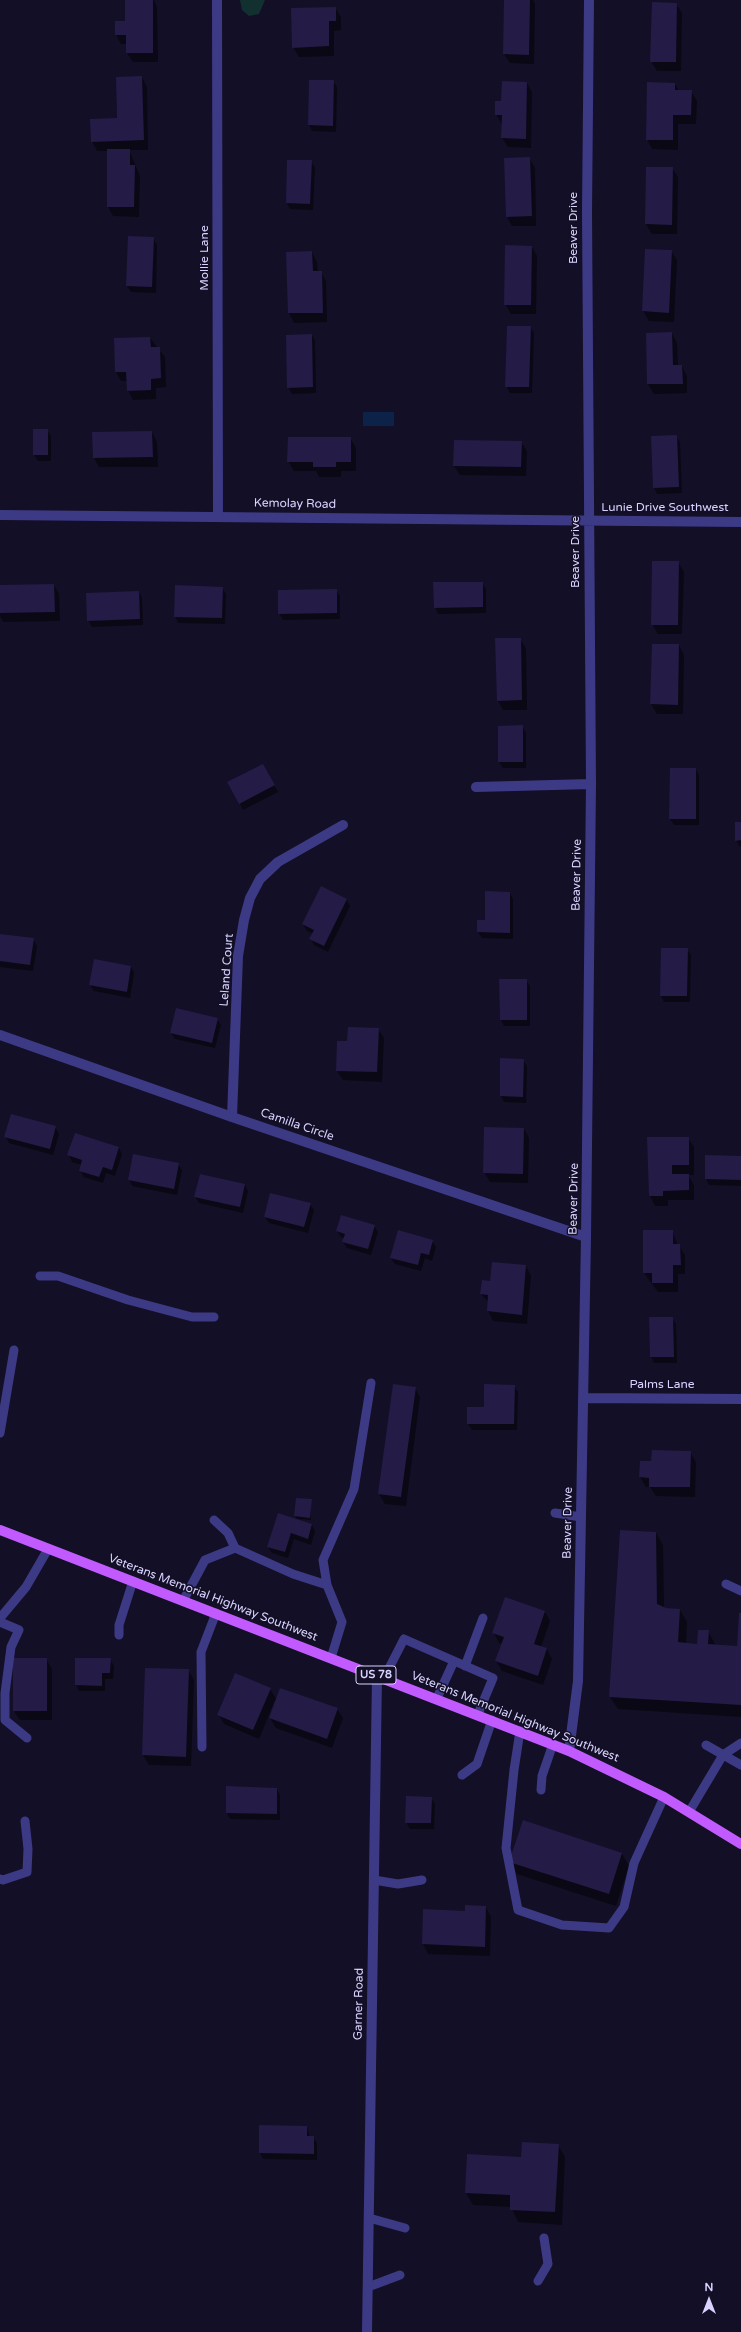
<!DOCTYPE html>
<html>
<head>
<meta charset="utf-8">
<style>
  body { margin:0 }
  #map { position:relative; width:741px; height:2332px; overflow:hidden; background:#130f26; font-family:"Varela Round",sans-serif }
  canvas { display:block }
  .north { position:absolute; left:689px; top:2280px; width:40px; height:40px; -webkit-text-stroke:3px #130f26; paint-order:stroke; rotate:0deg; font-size:11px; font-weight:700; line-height:16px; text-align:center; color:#d9d4ff }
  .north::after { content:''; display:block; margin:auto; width:14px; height:18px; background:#d9d4ff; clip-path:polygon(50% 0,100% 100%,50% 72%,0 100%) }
</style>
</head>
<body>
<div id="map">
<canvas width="741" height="2332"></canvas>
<div class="north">N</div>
</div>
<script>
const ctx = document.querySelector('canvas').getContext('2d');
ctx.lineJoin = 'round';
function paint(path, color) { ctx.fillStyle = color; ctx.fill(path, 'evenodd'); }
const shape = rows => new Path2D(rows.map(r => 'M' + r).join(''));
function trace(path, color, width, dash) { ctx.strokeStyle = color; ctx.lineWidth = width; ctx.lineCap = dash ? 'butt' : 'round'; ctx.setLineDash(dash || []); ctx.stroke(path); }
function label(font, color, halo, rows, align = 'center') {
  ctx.font = font + ' "Varela Round",sans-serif'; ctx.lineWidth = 3; ctx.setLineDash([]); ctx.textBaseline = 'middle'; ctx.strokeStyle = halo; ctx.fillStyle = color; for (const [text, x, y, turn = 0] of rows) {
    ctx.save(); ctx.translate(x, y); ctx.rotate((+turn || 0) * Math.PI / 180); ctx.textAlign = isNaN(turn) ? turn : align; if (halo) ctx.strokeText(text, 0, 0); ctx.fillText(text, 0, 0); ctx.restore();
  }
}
const green = shape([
  [240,0,265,0,259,14,249,16,242,10]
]);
const water = shape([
  [363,412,394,412,394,426,363,426]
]);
const shadow = shape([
  [126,0,154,0,157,7,158,62,133,62,127,53,127,44,121,44,116,35,126,22],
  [505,0,533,0,535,4,534,64,510,63,504,54],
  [676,4,682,13,681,71,657,71,651,61],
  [335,8,341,17,341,30,334,31,334,56,299,57,293,47],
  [142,77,147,87,148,150,129,150,140,176,139,217,113,216,108,207,108,151,97,151,92,141,118,119],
  [310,81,333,81,337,87,336,132,312,131,309,125],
  [527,83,532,92,531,148,508,147,502,138,502,124,496,115,502,102],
  [675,84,679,91,691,91,697,101,696,124,678,124,678,150,652,149,647,139],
  [529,158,535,168,536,226,512,226,507,217],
  [288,161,311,161,315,168,313,210,290,209,287,203],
  [672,168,678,177,677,234,652,234,646,224],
  [129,238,153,238,157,245,156,293,131,292,127,286],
  [532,247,537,256,536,314,511,314,505,304],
  [671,251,677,260,674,322,649,321,643,311],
  [312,252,317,262,318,272,321,272,326,281,327,322,294,323,289,313,287,253],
  [530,327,534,333,532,393,510,393,506,386],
  [672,333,677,343,678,366,682,366,687,376,687,393,654,394,648,384,647,334],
  [312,335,315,341,316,393,292,394,288,387],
  [150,338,165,357,166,387,156,388,156,399,133,400,128,390,127,381,121,381,116,372],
  [47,430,51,436,51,461,38,461,34,455],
  [152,432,157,442,158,467,99,467,94,458],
  [676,436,680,442,682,493,657,494,654,487],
  [350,438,356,448,356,471,341,471,341,477,319,477,316,471,294,471,288,461],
  [521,442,527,451,526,476,460,475,454,466],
  [678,562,684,572,682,634,658,634,652,624],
  [482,583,486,589,486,613,438,614,435,607],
  [54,585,59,594,60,621,3,622,0,616,0,586],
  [222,588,226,594,225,624,178,623,175,616],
  [336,590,340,596,340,619,283,620,279,613],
  [139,592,142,598,143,625,92,627,88,620],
  [520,639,526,648,527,710,503,710,498,701],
  [679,645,684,655,683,714,657,714,651,704],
  [522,726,526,733,526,768,503,768,499,762,499,727],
  [696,769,699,775,699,825,674,825,670,819],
  [267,771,278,792,243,810,240,804],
  [741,823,741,846,740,847,736,840],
  [510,893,513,899,513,939,482,938,478,932,478,921,486,921],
  [346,899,350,906,328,952,314,945,311,939,313,934,307,931,303,924],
  [0,935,33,939,37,946,33,971,0,967],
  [687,949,691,955,690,1002,664,1002,661,996],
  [131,966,134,973,130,998,94,991,90,985],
  [500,980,526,980,530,986,530,1026,504,1026,501,1020],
  [217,1019,221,1025,215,1048,175,1039,171,1033],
  [378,1029,384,1038,382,1082,343,1080,337,1071,348,1042],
  [501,1059,523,1060,527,1066,526,1103,504,1102,501,1096],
  [55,1127,59,1134,53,1155,9,1143,6,1137],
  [524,1129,529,1138,528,1183,490,1182,484,1172],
  [648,1138,688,1138,694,1147,694,1175,688,1175,694,1185,694,1200,668,1200,668,1206,655,1206,650,1196],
  [119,1148,122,1154,115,1176,106,1173,103,1183,84,1177,80,1170,82,1165,72,1162,69,1155],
  [741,1157,741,1186,709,1185,706,1179],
  [178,1164,182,1170,177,1195,132,1186,129,1180],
  [245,1185,248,1191,243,1213,199,1203,195,1197],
  [310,1204,314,1210,308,1233,269,1223,265,1217],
  [374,1226,378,1232,371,1255,347,1248,343,1242,344,1238,341,1237,337,1231],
  [672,1231,678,1245,685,1255,685,1274,678,1274,678,1292,658,1292,644,1273],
  [432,1241,436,1247,432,1261,425,1258,421,1271,395,1264,391,1258],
  [526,1266,531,1276,527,1324,493,1321,488,1311,489,1303,481,1294,491,1282],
  [650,1318,672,1318,676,1324,677,1363,654,1363,651,1357],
  [394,1385,415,1388,420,1397,406,1506,385,1504,379,1494],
  [514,1386,518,1392,517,1430,472,1430,468,1424],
  [690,1452,696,1462,695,1497,656,1496,650,1487,646,1487,640,1477,641,1462,652,1462],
  [311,1500,311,1520,297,1519,295,1516],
  [279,1514,312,1525,315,1531,311,1545,294,1539,288,1558,272,1553,268,1547],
  [656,1533,663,1545,664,1608,680,1610,687,1622,686,1644,697,1645,708,1631,716,1646,738,1647,741,1614,741,1717,618,1709,610,1697],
  [545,1612,550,1621,541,1647,547,1649,552,1659,543,1685,502,1671,496,1661,502,1644,499,1643,494,1633],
  [46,1659,52,1669,52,1720,20,1720,14,1711],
  [110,1659,114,1666,113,1679,105,1679,105,1691,79,1691,76,1685],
  [146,1669,188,1670,194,1680,191,1766,149,1765,143,1755],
  [270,1689,277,1700,337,1709,343,1718,332,1748,276,1728,270,1718,276,1701,275,1700,259,1739,224,1724,219,1715],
  [277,1789,280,1795,280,1820,230,1819,227,1813],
  [431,1798,435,1804,434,1829,410,1829,406,1822],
  [622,1854,629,1866,616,1906,517,1874,510,1862],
  [486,1907,491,1917,490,1956,428,1954,423,1944,424,1910,465,1912],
  [307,2127,310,2137,313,2137,317,2143,317,2160,263,2159,260,2153],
  [558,2145,565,2157,562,2225,518,2222,511,2207,473,2205,466,2193,522,2158]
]);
const building = shape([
  [125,0,153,0,153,53,126,53,126,35,115,35,115,21,125,21],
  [504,0,530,0,529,55,503,54],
  [652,2,677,3,676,62,650,62],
  [336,7,336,21,329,21,329,46,292,48,291,8],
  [142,76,144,140,91,142,90,119,117,118,116,77],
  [309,80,334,80,333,126,308,125],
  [502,81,527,82,526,139,501,138,502,115,495,115,495,101,501,101],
  [647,82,675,83,675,90,692,90,691,115,673,115,673,140,646,140],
  [107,149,130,149,130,165,135,165,134,207,107,207],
  [530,157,532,216,506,217,504,158],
  [287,160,312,160,310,204,286,203],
  [646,167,673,167,672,225,645,224],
  [128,236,154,237,152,287,126,286],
  [505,245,532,246,531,305,504,305],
  [645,249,672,250,669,313,642,311],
  [312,251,313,271,322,271,323,313,288,313,286,252],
  [507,326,531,326,529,387,505,387],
  [672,332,673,365,682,365,683,384,647,384,646,333],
  [312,334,313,387,287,388,286,335],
  [150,337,151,347,160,347,161,378,151,379,151,390,127,391,126,372,115,372,114,338],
  [33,429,48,429,48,455,33,455],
  [152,431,153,457,93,458,92,432],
  [677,435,679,487,653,488,651,436],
  [288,437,351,437,351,462,336,462,336,467,313,467,313,462,287,462],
  [454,440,522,441,521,467,453,466],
  [652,561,679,561,678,625,651,625],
  [433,582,483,582,483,607,434,608],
  [54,584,55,612,0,613,0,585],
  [175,585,223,587,222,618,174,617],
  [337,589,337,613,278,614,278,590],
  [139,591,140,619,87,621,86,593],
  [495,638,521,638,522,700,497,701],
  [652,644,679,644,678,705,650,704],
  [523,725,523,762,498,762,498,726],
  [263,764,275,785,239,804,227,782],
  [670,768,696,768,696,819,669,819],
  [735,822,741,822,741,840,735,841],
  [321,886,347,899,324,946,309,939,314,930,302,924],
  [485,891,510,892,510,933,477,932,477,920,485,920],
  [0,934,34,938,30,965,0,961],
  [661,948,688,948,687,996,660,996],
  [94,959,131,966,127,992,89,985],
  [499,979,527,979,527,1020,500,1020],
  [176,1008,218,1018,212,1043,170,1033],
  [348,1027,379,1028,377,1072,336,1071,337,1041,347,1041],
  [500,1058,524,1059,523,1097,500,1096],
  [11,1114,56,1126,50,1149,4,1137],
  [484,1127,524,1128,523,1174,483,1173],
  [75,1133,119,1147,112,1170,103,1167,99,1177,79,1171,82,1160,67,1155],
  [647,1137,689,1137,689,1165,672,1165,672,1174,689,1174,689,1190,663,1191,663,1196,649,1196],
  [133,1154,179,1163,174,1189,128,1180],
  [705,1155,741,1156,741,1180,705,1179],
  [200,1174,245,1184,240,1207,194,1197],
  [270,1193,311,1203,304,1227,264,1217],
  [341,1215,375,1225,368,1249,342,1242,345,1234,336,1231],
  [398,1230,433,1240,429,1255,421,1253,418,1265,390,1258],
  [643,1230,673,1230,673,1244,680,1244,681,1265,673,1265,673,1283,652,1283,652,1273,643,1273],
  [492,1262,526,1265,522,1315,487,1311,488,1295,480,1294,482,1280,490,1281],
  [649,1317,673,1317,674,1357,650,1357],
  [393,1384,416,1387,401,1497,378,1494],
  [484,1384,515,1385,514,1424,467,1424,467,1407,484,1407],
  [652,1450,691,1451,690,1487,649,1487,649,1478,639,1477,640,1461,651,1461],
  [296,1498,312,1499,310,1518,294,1516],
  [278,1513,312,1524,308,1539,291,1533,285,1552,267,1547],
  [620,1530,656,1532,657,1604,666,1608,680,1609,678,1642,697,1644,698,1630,709,1630,708,1644,737,1646,739,1613,741,1613,741,1705,609,1697],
  [505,1597,545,1611,534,1644,547,1648,538,1676,495,1661,504,1637,492,1633],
  [13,1658,47,1658,47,1711,13,1711],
  [75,1658,111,1658,110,1673,102,1673,102,1686,75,1685],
  [145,1668,189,1669,186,1757,142,1755],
  [235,1673,271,1688,253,1730,217,1715],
  [280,1688,338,1708,327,1739,269,1718],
  [226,1786,277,1788,277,1814,226,1813],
  [406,1796,432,1797,431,1823,405,1823],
  [523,1820,622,1853,609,1894,509,1862],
  [465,1905,486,1906,485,1947,422,1944,423,1909,465,1911],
  [259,2125,307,2126,307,2136,314,2136,314,2154,259,2153],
  [522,2142,559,2144,555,2212,510,2210,510,2195,465,2193,467,2154,521,2157]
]);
const service = shape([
  [40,1276,58,1276,128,1300,192,1317,214,1317],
  [0,1433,14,1350],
  [555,1513,581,1517],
  [214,1520,228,1533,235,1548],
  [726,1584,741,1591],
  [327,1585,323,1560,354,1489,371,1383],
  [183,1601,205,1560,235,1548,293,1574,327,1585,342,1622,331,1658],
  [0,1618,26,1587,48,1549],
  [0,1622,19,1630,11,1647,5,1693,5,1720,27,1738],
  [119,1635,119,1625,133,1581],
  [465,1666,483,1618],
  [384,1678,404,1639,493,1678,478,1714],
  [437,1698,454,1661],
  [520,1731,514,1770,506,1848,518,1910,562,1925,609,1928,624,1907,634,1863,664,1797],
  [706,1745,741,1765],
  [202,1747,201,1652,216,1613],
  [462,1775,477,1764,492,1720],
  [541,1790,542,1776,553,1744],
  [689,1812,723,1755,741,1743],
  [0,1879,3,1880,27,1872,28,1849,25,1821],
  [374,1880,398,1884,422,1880],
  [369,2218,405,2228],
  [538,2281,548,2264,544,2238],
  [368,2287,400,2275]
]);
const minor = shape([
  [217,0,218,517],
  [0,515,741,522],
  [476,787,591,784],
  [0,1035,232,1117,586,1237],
  [232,1117,238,956,244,920,250,898,260,879,278,862,343,825],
  [583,1398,741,1399],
  [569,1751,578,1681,586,1237,591,784,587,212,589,0],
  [367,2332,377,1676]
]);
const primary = shape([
  [0,1530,569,1751,664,1797,741,1844]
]);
const shields = [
  [376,1675,40]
];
const shieldNames = [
  ["US 78",376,1675]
];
const streetNames = [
  ["Beaver Drive",574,228,-90],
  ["Mollie Lane",205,258,-90],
  ["Kemolay Road",295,504,1],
  ["Lunie Drive Southwest",665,508],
  ["Beaver Drive",576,552,-90],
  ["Beaver Drive",577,875,-89],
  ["Leland Court",227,970,-86],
  ["Camilla Circle",297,1125,19],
  ["Beaver Drive",574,1199,-89],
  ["Palms Lane",662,1385],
  ["Beaver Drive",568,1523,-89],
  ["Veterans Memorial Highway Southwest",213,1598,21],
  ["Veterans Memorial Highway Southwest",515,1717,22],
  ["Garner Road",359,2004,-89]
];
paint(green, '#12302f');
paint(water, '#0c2248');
paint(shadow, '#0007');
paint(building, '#241b47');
trace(service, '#3d3a85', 9);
trace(minor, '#3d3a85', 10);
trace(primary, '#c25bff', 10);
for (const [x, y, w] of shields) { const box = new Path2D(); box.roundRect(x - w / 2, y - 9, w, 18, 3); ctx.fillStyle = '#130f26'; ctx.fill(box); trace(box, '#d9d4ff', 1); }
label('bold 11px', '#d9d4ff', null, shieldNames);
label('12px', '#d9d4ff', '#130f26', streetNames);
</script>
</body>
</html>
